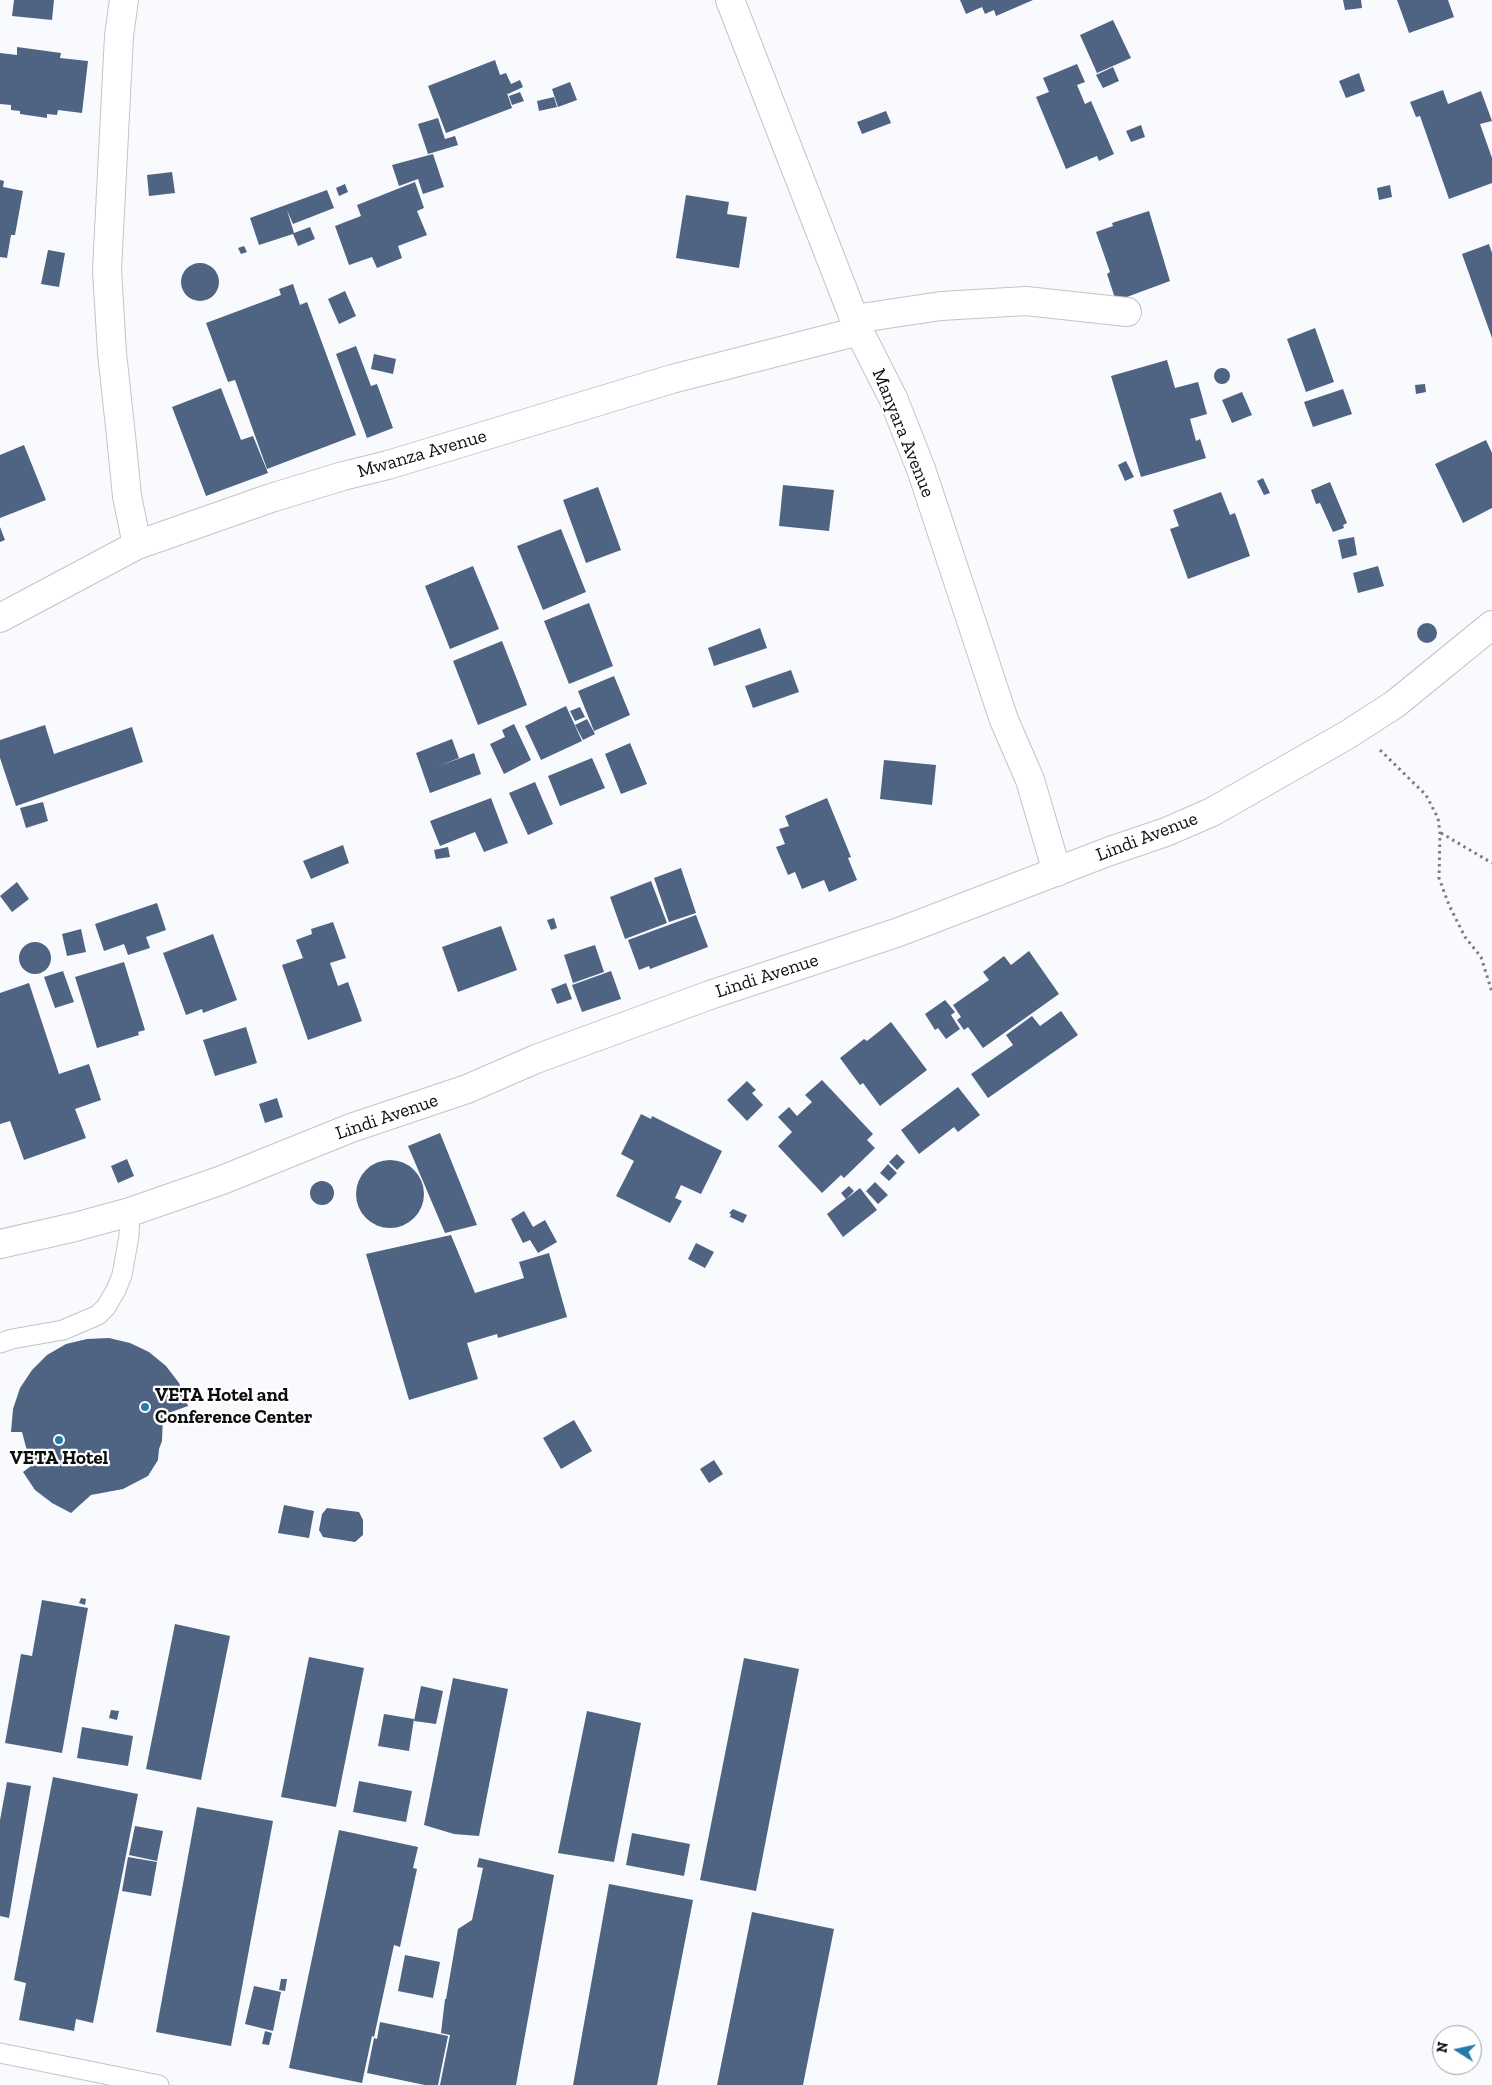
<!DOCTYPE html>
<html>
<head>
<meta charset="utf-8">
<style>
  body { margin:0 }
  #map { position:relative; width:1492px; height:2085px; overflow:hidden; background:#f8fafd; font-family:"Zilla Slab",serif }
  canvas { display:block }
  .north { position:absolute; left:1432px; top:2025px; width:50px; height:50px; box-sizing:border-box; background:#fff; border:1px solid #9e9f9f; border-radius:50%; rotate:280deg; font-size:14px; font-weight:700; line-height:20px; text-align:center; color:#0d0e0e }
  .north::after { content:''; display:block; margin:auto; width:18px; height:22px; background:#257cab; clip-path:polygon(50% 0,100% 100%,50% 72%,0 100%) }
</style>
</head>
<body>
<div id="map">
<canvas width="1492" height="2085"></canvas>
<div class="north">N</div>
</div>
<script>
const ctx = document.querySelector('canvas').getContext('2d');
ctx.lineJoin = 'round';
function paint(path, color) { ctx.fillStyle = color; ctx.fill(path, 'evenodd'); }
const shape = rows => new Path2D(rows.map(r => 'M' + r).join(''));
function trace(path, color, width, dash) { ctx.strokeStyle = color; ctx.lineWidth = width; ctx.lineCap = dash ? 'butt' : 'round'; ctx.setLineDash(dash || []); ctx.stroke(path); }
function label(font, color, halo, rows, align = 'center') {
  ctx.font = font + ' "Zilla Slab",serif'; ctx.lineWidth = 4.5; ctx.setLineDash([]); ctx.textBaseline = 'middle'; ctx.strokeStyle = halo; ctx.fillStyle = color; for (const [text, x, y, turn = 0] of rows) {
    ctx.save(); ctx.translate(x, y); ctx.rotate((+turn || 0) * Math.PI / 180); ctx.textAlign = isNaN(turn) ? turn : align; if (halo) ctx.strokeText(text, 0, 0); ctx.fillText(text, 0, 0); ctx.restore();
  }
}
const building = shape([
  [14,0,54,0,52,20,12,16],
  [960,0,1033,0,996,16,994,10,985,14,982,7,966,14],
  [1343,0,1361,0,1362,8,1345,10],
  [1397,0,1448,0,1454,17,1409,33],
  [1113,20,1131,58,1097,73,1080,35],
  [17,47,61,53,60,58,88,61,82,113,58,110,57,115,47,114,47,118,20,114,20,111,11,110,11,105,0,104,0,53,17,55],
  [495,60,500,75,506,73,511,84,520,80,523,87,508,94,507,93,512,108,446,133,428,86],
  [1077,64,1085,82,1077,85,1085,104,1091,101,1114,154,1099,161,1097,156,1066,169,1036,97,1049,92,1043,78],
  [1113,67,1119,81,1103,88,1096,75],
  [1359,73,1365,91,1346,98,1339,81],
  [570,82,577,100,558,107,552,89],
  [1443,90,1448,104,1481,91,1492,121,1480,124,1492,158,1492,183,1449,199,1420,116,1416,117,1410,102],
  [520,92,524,101,512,105,509,96],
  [554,97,557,107,539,111,537,101],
  [886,111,891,123,862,134,857,122],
  [438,118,445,139,455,136,458,145,428,154,418,124],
  [1141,125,1145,137,1131,142,1126,131],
  [433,154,444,187,423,194,418,179,399,186,392,165],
  [172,172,175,193,149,196,147,175],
  [0,180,4,181,3,187,23,191,15,235,11,235,7,258,0,257],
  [415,182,424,208,417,211,427,235,398,246,402,258,377,268,372,257,349,265,335,226,361,216,357,205],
  [345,184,348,192,339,196,336,188],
  [1390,185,1392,197,1379,200,1377,188],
  [327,190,334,208,293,224,287,210,294,233,310,227,315,239,298,246,293,234,259,245,250,218],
  [686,195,729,202,727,214,747,217,739,268,676,258],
  [1149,211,1170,281,1116,301,1107,274,1110,272,1096,232,1113,226,1112,223],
  [1489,244,1492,253,1492,338,1462,254],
  [244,246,247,252,241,254,238,248],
  [48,250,65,253,59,287,41,284],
  '181 282a19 19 0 1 1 38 0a19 19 0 1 1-38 0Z',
  [293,284,300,305,307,302,356,435,267,469,235,380,228,382,206,323,281,295,279,289],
  [345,291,356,316,339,324,328,299],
  [1315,328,1334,382,1306,392,1287,339],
  [356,346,371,386,377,384,393,428,367,438,336,354],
  [374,354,396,359,393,374,371,369],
  [1167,360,1175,388,1198,382,1207,414,1190,419,1196,441,1200,439,1206,458,1141,477,1111,376],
  '1214 376a8 8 0 1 1 16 0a8 8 0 1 1-16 0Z',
  [1425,384,1426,392,1416,394,1415,385],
  [221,388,241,440,253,436,268,473,206,496,172,407],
  [1343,389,1352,414,1313,427,1304,402],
  [1242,392,1252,415,1232,423,1222,400],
  [1486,440,1492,453,1492,508,1463,523,1435,464],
  [24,445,46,500,0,518,0,455],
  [1126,461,1134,477,1125,481,1118,465],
  [1263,478,1270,493,1264,495,1257,481],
  [1330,482,1347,523,1343,525,1344,528,1333,532,1320,503,1316,504,1311,490],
  [783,485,834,490,829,531,779,526],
  [598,487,621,550,586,563,563,500],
  [1221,492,1230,515,1235,513,1250,556,1188,579,1170,529,1179,526,1173,510],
  [0,527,5,540,0,542],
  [561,529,586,592,543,610,517,546],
  [1354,537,1357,555,1342,559,1338,540],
  [473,566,499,629,450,649,425,586],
  [1378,566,1384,586,1358,593,1353,573],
  [589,603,613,666,569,684,544,621],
  '1417 633a10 10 0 1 1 20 0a10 10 0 1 1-20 0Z',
  [760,628,767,648,714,666,708,648],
  [502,641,527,705,478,725,453,661],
  [791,670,799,692,753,708,745,686],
  [614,676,630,715,594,731,578,691],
  [566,706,582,741,541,760,525,726],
  [580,707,585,717,575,721,570,711],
  [587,719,595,734,583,740,575,725],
  [514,724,531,760,504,774,490,744,505,737,502,730],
  [45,725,54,754,132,727,143,762,16,806,0,758,0,740],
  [452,739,459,758,439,766,474,753,481,774,430,793,416,753],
  [630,743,647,784,621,794,605,754],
  [592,758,605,788,560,806,548,776],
  [884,760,936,765,932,805,880,799],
  [535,782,553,824,528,835,509,793],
  [491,798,508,843,484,852,475,832,440,846,430,821],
  [827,798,851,857,848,858,857,880,829,892,824,880,802,889,795,872,788,875,776,847,785,844,779,829,789,826,785,816],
  [43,802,48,821,26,828,20,808],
  [343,845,349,863,311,879,303,861],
  [448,847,450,857,436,859,434,850],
  [681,868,696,913,669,922,654,878],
  [651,881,667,923,625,939,610,897],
  [17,882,29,899,12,912,0,896],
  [157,903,166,930,146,937,150,948,128,955,124,944,104,951,95,924],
  [696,915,708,947,650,969,649,966,639,970,628,940],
  [554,918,557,928,551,930,547,920],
  [333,922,346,958,330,963,338,986,348,982,362,1021,308,1040,282,965,303,958,296,940,312,934,311,929],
  [501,926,517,970,458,992,442,947],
  [81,929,86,952,67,956,62,934],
  [213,934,237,1000,203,1013,202,1009,186,1015,163,953],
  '19 958a16 16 0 1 1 32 0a16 16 0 1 1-32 0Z',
  [595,945,604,972,573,983,564,955],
  [1029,951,1059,994,983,1048,968,1027,964,1030,957,1020,961,1017,953,1005,989,980,983,972,1004,956,1011,965],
  [124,962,145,1030,138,1032,139,1035,97,1048,75,977],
  [63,971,74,1002,55,1008,44,977],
  [611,971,621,999,582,1012,572,985],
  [29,983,59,1074,89,1064,101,1100,75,1109,86,1138,24,1160,10,1121,0,1124,0,993],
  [566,983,572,999,557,1004,551,989],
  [945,1000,955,1012,951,1015,960,1029,946,1039,938,1028,935,1030,925,1014],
  [1061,1011,1078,1035,988,1098,971,1074,1013,1045,1006,1035,1032,1016,1040,1026],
  [891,1022,927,1070,880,1106,863,1083,860,1085,840,1058,864,1039,867,1041],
  [246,1027,257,1063,215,1076,203,1040],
  [822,1080,873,1134,867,1140,875,1148,844,1178,841,1175,822,1193,778,1146,792,1132,778,1117,789,1107,797,1116,812,1102,805,1095],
  [747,1081,756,1090,752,1093,763,1105,747,1121,727,1100],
  [958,1087,980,1115,958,1132,954,1127,919,1154,901,1130],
  [277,1098,283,1117,265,1123,259,1104],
  [641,1114,651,1119,652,1116,722,1151,701,1194,681,1185,675,1198,682,1201,670,1223,616,1196,634,1161,621,1154],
  [440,1133,477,1225,445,1233,408,1146],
  [897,1154,905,1162,897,1170,889,1162],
  [127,1159,134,1176,118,1183,111,1166],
  '356 1194a34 34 0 1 1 68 0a34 34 0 1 1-68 0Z',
  [888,1164,897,1173,889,1181,880,1173],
  '310 1193a12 12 0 1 1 24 0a12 12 0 1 1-24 0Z',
  [875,1182,888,1195,878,1204,866,1191],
  [849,1186,854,1191,846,1199,841,1193],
  [860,1188,877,1210,843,1237,827,1214],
  [733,1209,747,1215,743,1223,730,1217,731,1214,729,1213],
  [524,1211,533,1227,545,1220,557,1242,538,1253,530,1240,523,1243,511,1219],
  [451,1235,475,1293,524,1278,519,1262,549,1253,567,1317,498,1338,497,1334,467,1343,478,1379,409,1400,366,1254],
  [696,1243,714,1252,705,1268,688,1259],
  [109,1338,130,1343,149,1352,166,1366,179,1383,188,1406,163,1415,162,1441,159,1449,158,1460,148,1476,123,1489,91,1495,71,1513,52,1503,35,1490,23,1472,31,1466,22,1432,11,1432,13,1409,20,1388,32,1370,47,1355,66,1344,87,1339],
  [574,1420,592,1451,561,1469,543,1438],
  [714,1460,723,1474,709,1483,700,1469],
  [284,1505,314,1511,309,1538,278,1533],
  [327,1508,359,1512,363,1520,363,1535,355,1542,323,1537,319,1530,322,1514],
  [81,1598,86,1599,85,1605,79,1603],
  [42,1600,88,1608,62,1753,5,1743,21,1654,32,1656],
  [175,1624,230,1636,201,1780,146,1769],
  [309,1657,364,1668,336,1807,281,1797],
  [744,1658,799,1669,756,1891,700,1880],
  [453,1678,508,1689,479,1836,454,1834,424,1825],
  [421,1686,443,1691,436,1724,414,1721],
  [111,1710,119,1711,117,1720,109,1718],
  [587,1711,641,1723,614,1862,558,1853],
  [384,1714,414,1719,409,1751,378,1746],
  [82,1727,133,1736,128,1766,77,1758],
  [53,1777,138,1794,93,2023,76,2019,74,2031,19,2020,26,1983,14,1980],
  [359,1781,412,1791,406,1822,353,1812],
  [7,1782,31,1786,9,1918,0,1916,0,1820],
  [197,1807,273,1821,231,2046,156,2032],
  [135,1826,163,1831,157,1861,129,1855],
  [339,1830,418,1847,413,1868,417,1869,400,1947,394,1945,374,2037,372,2036,362,2083,289,2068],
  [632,1833,690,1844,684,1876,626,1865],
  [128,1857,157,1862,151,1896,122,1891],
  [479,1858,554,1875,516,2085,440,2085,450,2035,441,2033,445,1999,446,1999,458,1929,472,1920,483,1868,477,1867],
  [609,1884,693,1900,657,2085,573,2085],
  [752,1912,834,1929,803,2085,717,2085],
  [405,1955,440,1962,433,1998,398,1991],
  [281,1979,287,1979,285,1991,279,1990],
  [254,1986,281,1992,273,2031,245,2024],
  [380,2022,448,2036,438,2085,425,2085,367,2073,374,2038,377,2039],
  [265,2031,272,2033,269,2045,262,2044]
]);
const path = shape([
  [1380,750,1426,795,1438,818,1440,833,1439,878,1449,905,1465,937,1481,957,1492,992],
  [1441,833,1492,863]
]);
const service = shape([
  [0,1343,12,1339,63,1330,98,1315,106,1307,116,1290,122,1275,129,1236,130,1212],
  [0,2053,159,2085]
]);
const minor = shape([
  [124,0,119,36,107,270,112,353,121,436,127,496,137,545],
  [730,0,859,331,893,398,921,469,1004,720,1030,780,1057,872],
  [854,319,941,306,1026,301,1127,312],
  [0,618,137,545,271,498,343,476,388,465,672,379,859,331],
  [0,1244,75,1227,130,1212,222,1180,351,1128,467,1089,536,1059,710,995,899,932,1110,851,1166,832,1212,812,1347,735,1395,704,1492,625]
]);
const markers = [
  [145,1407,5,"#257cab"],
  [59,1440,5,"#257cab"]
];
const streetNames = [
  ["Manyara Avenue",903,433,68],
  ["Mwanza Avenue",422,454,-16],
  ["Lindi Avenue",1147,837,-21],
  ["Lindi Avenue",767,976,-18],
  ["Lindi Avenue",387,1117,-19]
];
const poiNames = [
  ["VETA Hotel and",155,1396],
  ["Conference Center",155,1418],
  ["VETA Hotel",59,1459,"center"]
];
paint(building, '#4f6382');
trace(service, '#c2c4c6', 21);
trace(minor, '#c2c4c6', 30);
trace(path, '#7a7c7d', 3, [2.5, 4]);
trace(service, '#fff', 19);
trace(minor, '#fff', 28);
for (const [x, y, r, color] of markers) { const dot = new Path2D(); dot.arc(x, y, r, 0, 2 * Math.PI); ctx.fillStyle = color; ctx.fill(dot); trace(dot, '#fff', 2); }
label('19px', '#0d0e0e', '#fff', streetNames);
label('bold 19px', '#0d0e0e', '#fff', poiNames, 'left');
</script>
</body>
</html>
